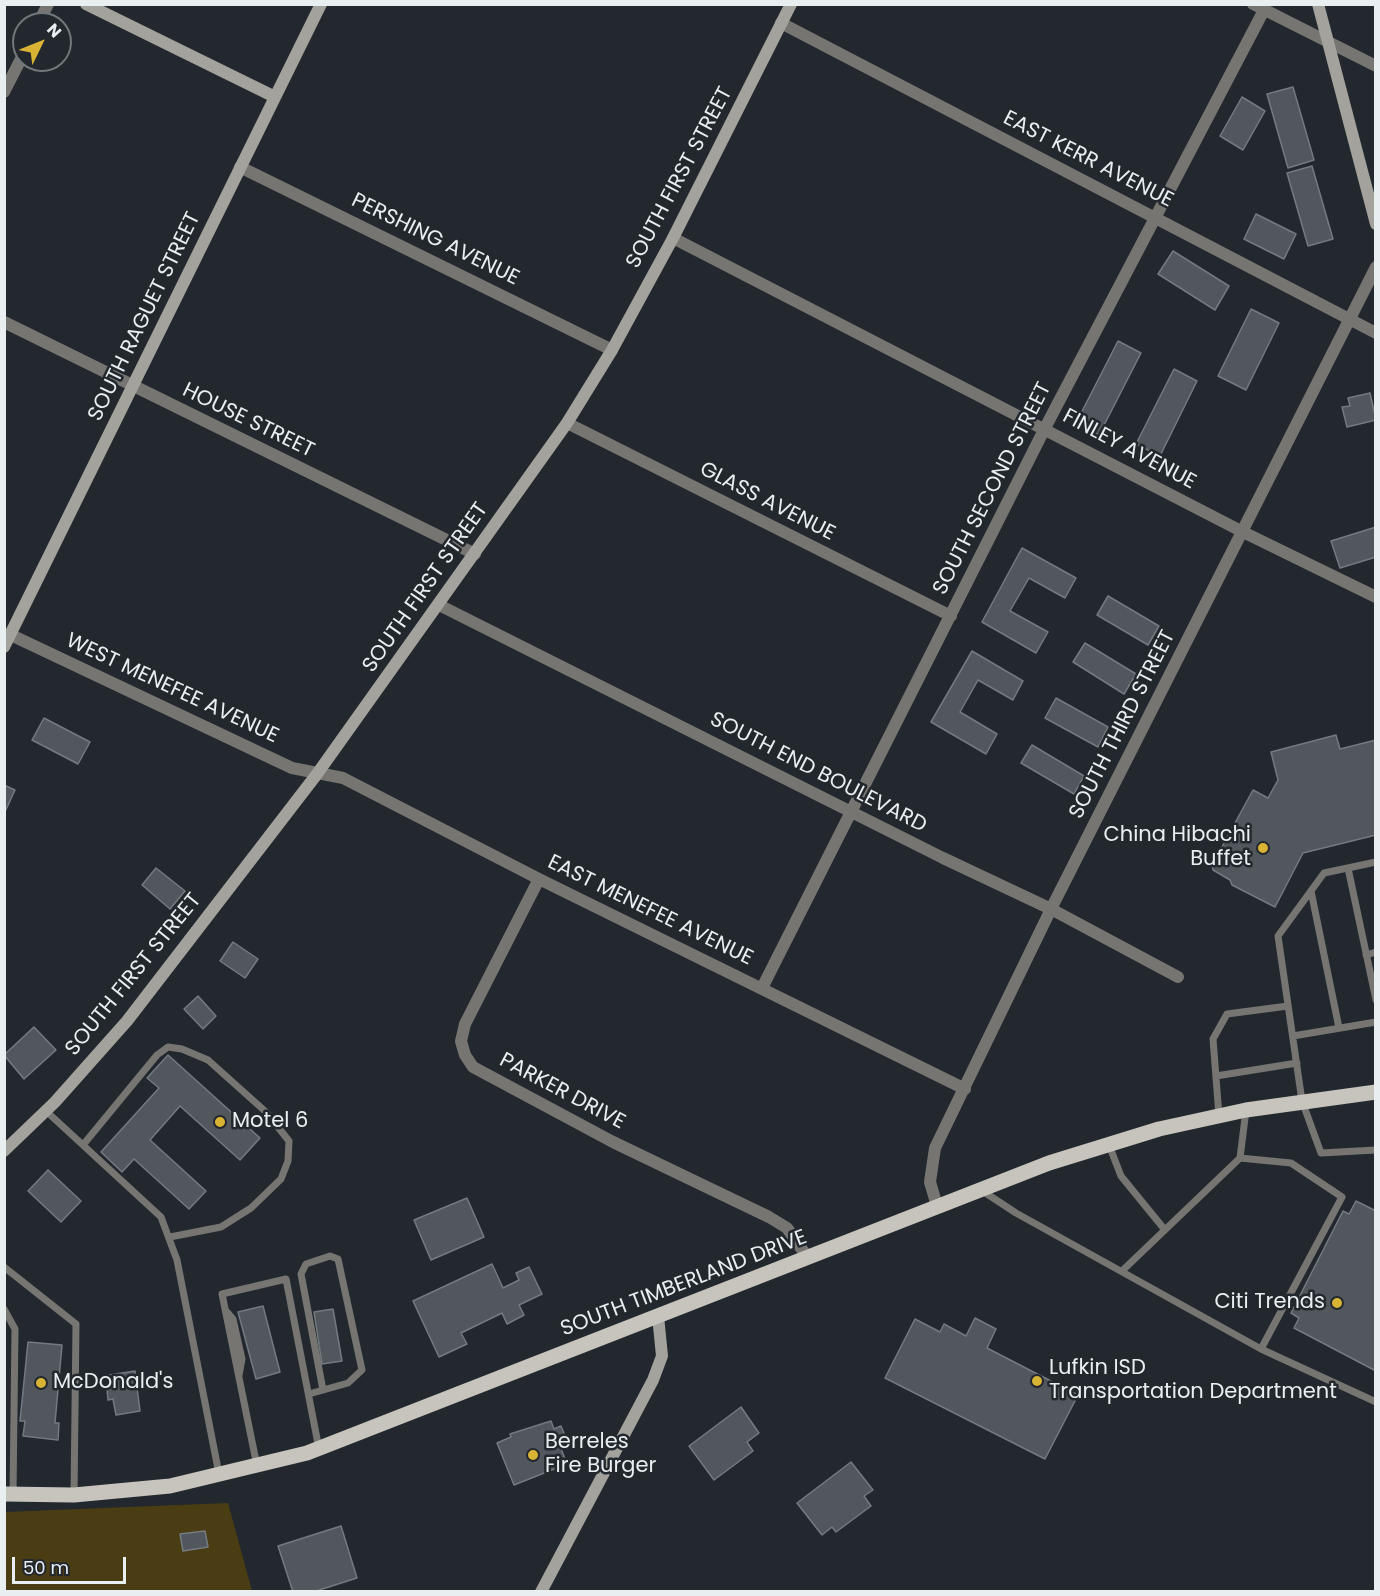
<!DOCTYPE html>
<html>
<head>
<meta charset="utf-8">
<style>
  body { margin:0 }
  #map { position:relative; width:1380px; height:1596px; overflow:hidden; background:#22282d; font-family:Poppins,sans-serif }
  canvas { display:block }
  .frame { position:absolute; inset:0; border:6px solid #e9eef1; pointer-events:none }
  .north { position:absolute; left:12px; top:12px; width:60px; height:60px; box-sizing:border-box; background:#22282d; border:2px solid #72777b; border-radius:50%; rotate:47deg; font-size:16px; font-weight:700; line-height:24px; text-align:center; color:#e9eef1 }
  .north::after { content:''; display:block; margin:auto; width:21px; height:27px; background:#d9b334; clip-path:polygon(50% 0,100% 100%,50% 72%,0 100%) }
  .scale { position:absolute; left:12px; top:1557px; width:114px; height:27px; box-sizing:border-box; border:3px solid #e9eef1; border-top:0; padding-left:8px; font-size:18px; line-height:21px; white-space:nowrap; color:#e9eef1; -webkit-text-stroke:4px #22282d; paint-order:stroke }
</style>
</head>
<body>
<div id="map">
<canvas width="1380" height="1596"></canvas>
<div class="frame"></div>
<div class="north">N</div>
<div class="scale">50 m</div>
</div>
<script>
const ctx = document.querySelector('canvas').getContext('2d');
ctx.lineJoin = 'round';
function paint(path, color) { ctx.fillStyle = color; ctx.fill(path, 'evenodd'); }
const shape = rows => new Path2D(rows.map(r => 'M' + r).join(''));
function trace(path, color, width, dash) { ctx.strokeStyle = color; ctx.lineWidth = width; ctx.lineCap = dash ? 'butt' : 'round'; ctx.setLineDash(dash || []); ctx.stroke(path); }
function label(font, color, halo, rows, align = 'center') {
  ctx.font = font + ' Poppins,sans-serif'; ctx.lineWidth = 5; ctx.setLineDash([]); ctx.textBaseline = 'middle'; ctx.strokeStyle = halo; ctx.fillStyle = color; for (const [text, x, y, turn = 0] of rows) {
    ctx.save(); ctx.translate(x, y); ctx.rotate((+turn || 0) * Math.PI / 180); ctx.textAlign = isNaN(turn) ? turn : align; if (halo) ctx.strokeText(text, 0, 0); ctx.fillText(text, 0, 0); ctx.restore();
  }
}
const green = shape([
  [228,1503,252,1591,5,1591,4,1512]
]);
const building = shape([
  [1293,87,1314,160,1288,168,1267,94,1293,87],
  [1242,97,1265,111,1243,150,1220,136,1242,97],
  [1312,166,1333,239,1308,246,1287,173,1312,166],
  [1256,214,1296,234,1284,259,1244,239,1256,214],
  [1173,251,1229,286,1215,310,1158,274,1173,251],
  [1251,309,1279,323,1246,390,1218,376,1251,309],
  [1118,341,1141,353,1099,435,1076,423,1118,341],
  [1174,369,1197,381,1160,456,1136,444,1174,369],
  [1370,393,1376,420,1347,427,1342,407,1350,406,1348,398,1370,393],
  [1376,527,1376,557,1340,568,1331,541,1376,527],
  [1022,548,1076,578,1065,598,1029,578,1010,611,1048,632,1036,653,982,622,1022,548],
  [1108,596,1159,626,1148,645,1097,615,1108,596],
  [1085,643,1136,674,1124,694,1073,662,1085,643],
  [972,651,1023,681,1013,700,978,680,960,712,997,734,986,754,931,722,972,651],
  [1056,698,1108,727,1098,747,1045,718,1056,698],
  [44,718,90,742,78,764,32,740,44,718],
  [1336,735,1340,749,1376,740,1376,835,1303,853,1275,907,1232,885,1230,880,1213,870,1212,865,1253,790,1268,798,1278,780,1271,752,1336,735],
  [1032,745,1084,776,1074,794,1021,763,1032,745],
  [4,785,15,790,4,814,4,785],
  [156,868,185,891,170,909,142,885,156,868],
  [233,942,258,959,245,978,220,961,233,942],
  [198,996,216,1016,203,1029,184,1009,198,996],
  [34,1027,56,1050,24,1079,4,1055,34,1027],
  [168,1055,260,1138,240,1160,180,1106,150,1140,206,1191,189,1209,134,1159,122,1172,101,1152,159,1088,147,1078,168,1055],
  [48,1170,81,1201,61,1222,28,1191,48,1170],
  [467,1198,484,1237,431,1260,414,1220,467,1198],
  [1356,1201,1376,1211,1376,1371,1294,1328,1299,1318,1291,1313,1343,1211,1349,1214,1356,1201],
  [492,1264,503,1288,519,1280,516,1273,529,1267,542,1294,519,1305,524,1315,507,1324,502,1313,461,1333,467,1344,439,1357,413,1301,492,1264],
  [263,1306,280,1372,256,1379,238,1312,263,1306],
  [333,1309,342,1361,322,1364,314,1312,333,1309],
  [975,1318,996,1329,987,1348,1078,1395,1045,1459,885,1378,915,1319,940,1332,944,1324,966,1336,975,1318],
  [28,1342,62,1345,55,1423,59,1423,58,1440,23,1436,25,1421,20,1421,28,1342],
  [135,1371,140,1411,116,1415,113,1399,108,1400,107,1389,111,1388,109,1375,135,1371],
  [741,1407,759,1433,747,1442,753,1451,714,1480,689,1446,741,1407],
  [551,1421,554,1429,561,1426,568,1443,560,1446,567,1464,514,1485,497,1443,511,1437,510,1434,551,1421],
  [851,1462,873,1490,864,1496,871,1506,836,1532,832,1527,822,1535,797,1503,851,1462],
  [341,1526,357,1578,313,1592,293,1592,278,1546,341,1526],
  [205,1531,208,1547,183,1551,180,1534,205,1531]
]);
const lane = shape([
  [1376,862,1324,873,1278,936,1302,1101,1321,1153,1376,1150],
  [1348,868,1376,1000],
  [1311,891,1339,1028],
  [1366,955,1376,952],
  [1293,1036,1376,1022],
  [1216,1076,1297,1063],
  [46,1111,161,1217,177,1260,219,1474],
  [1219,1116,1213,1039,1227,1014,1288,1006],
  [83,1145,157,1055,168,1047,182,1049,208,1060,266,1112,289,1141,288,1161,281,1179,251,1208,221,1227,170,1237],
  [1109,1145,1121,1176,1165,1230],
  [981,1190,1016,1213,1261,1349,1342,1197,1291,1163,1240,1158,1246,1110],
  [4,1267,76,1324,74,1495],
  [1122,1271,1240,1158],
  [4,1309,15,1329,13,1495],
  [227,1312,233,1319,242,1359,239,1375],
  [1261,1349,1376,1402],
  [309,1394,348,1383,362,1370,338,1259,330,1256,306,1264,301,1274,323,1390],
  [257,1466,222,1294,286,1279,319,1449]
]);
const street = shape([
  [1253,4,1376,66],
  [781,23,1376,333],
  [38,24,48,4],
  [4,92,24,53],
  [240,167,612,350],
  [673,238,1243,532,1376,597],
  [4,322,475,554],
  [567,423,951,616],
  [439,605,943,858,1051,909,1178,977],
  [11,635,292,768,343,778,539,879,965,1089],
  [539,879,465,1024,461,1041,465,1055,473,1067,613,1142,769,1217,787,1228,808,1258],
  [762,988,1045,428,1264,10],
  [937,1206,930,1182,935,1148,1051,909,1376,267]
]);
const secondary = shape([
  [86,4,275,97],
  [1318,4,1376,224],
  [4,647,321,4],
  [4,1151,55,1102,127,1021,317,774,567,423,612,350,673,238,791,4],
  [541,1592,653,1380,662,1356,658,1316]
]);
const primary = shape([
  [4,1494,74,1495,170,1486,307,1453,1049,1163,1159,1129,1246,1110,1376,1092]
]);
const markers = [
  [1263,848,6,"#d9b334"],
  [220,1122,6,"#d9b334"],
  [1337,1303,6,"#d9b334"],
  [1037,1381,6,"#d9b334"],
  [41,1383,6,"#d9b334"],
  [533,1455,6,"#d9b334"]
];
const streetNames = [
  ["EAST KERR AVENUE",1088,160,27],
  ["SOUTH FIRST STREET",680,178,-62],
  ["PERSHING AVENUE",435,240,26],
  ["SOUTH RAGUET STREET",145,317,-64],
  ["HOUSE STREET",248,421,26],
  ["FINLEY AVENUE",1129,450,28],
  ["SOUTH SECOND STREET",993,489,-63],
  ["GLASS AVENUE",767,502,27],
  ["SOUTH FIRST STREET",426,588,-55],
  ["WEST MENEFEE AVENUE",172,689,25],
  ["SOUTH THIRD STREET",1123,725,-63],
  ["SOUTH END BOULEVARD",818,773,27],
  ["EAST MENEFEE AVENUE",650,911,26],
  ["SOUTH FIRST STREET",134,975,-51],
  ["PARKER DRIVE",562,1092,28],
  ["SOUTH TIMBERLAND DRIVE",684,1284,-21]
];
const poiNames = [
  ["China Hibachi",1251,836,"right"],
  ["Buffet",1251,860,"right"],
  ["Motel 6",232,1122],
  ["Citi Trends",1325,1303,"right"],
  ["Lufkin ISD",1049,1369],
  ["Transportation Department",1049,1393],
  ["McDonald's",53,1383],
  ["Berreles",545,1443],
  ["Fire Burger",545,1467]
];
paint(green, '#4a3d13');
paint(building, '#51575d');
trace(building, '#737a81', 1.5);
trace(lane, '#777572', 7);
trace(street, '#777572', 12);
trace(secondary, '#a4a29c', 12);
trace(primary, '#c7c4bd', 15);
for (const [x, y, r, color] of markers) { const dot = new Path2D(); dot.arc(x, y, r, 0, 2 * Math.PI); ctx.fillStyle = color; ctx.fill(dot); trace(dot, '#22282d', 2); }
label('21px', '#e9eef1', '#22282d', streetNames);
label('21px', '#e9eef1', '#22282d', poiNames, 'left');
</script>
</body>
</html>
